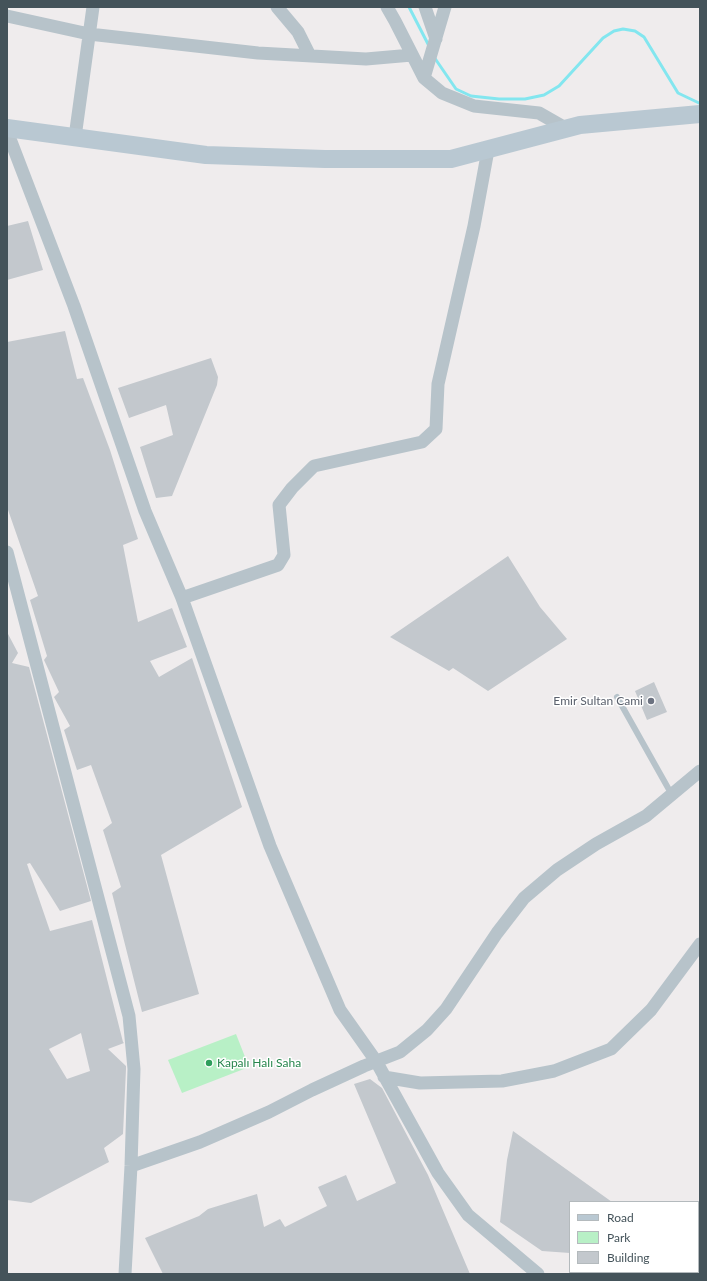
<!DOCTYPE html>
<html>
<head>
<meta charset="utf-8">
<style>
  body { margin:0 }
  #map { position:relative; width:707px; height:1281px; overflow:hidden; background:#efeced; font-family:Lato,sans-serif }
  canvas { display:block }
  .frame { position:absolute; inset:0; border:8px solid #44535a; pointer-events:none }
  .legend { position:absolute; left:569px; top:1201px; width:130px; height:72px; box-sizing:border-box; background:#fff; border:1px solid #b4babd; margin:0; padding:5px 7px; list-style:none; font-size:12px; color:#44535a }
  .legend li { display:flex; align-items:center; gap:8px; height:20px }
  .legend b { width:20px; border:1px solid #b4babd }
</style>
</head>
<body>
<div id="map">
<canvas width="707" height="1281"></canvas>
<div class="frame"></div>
<ul class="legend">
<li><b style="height:5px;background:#b9c8d2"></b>Road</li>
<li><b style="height:11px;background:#b8f0c6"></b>Park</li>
<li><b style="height:11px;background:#c3c8cd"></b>Building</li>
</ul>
</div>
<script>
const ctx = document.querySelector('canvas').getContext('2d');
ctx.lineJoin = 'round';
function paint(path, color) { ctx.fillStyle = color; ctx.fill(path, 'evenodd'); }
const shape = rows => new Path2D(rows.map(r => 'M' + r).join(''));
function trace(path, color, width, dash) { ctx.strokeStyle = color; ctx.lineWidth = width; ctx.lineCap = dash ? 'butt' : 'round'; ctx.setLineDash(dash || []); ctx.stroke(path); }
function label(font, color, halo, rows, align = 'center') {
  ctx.font = font + ' Lato,sans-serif'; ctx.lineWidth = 3; ctx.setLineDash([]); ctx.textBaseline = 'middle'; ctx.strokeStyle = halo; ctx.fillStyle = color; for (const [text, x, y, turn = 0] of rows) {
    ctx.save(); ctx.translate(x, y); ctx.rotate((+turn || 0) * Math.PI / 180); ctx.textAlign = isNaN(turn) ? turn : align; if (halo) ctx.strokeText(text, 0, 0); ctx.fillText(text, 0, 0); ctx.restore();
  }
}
const green = shape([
  [236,1034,249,1067,182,1093,168,1060]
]);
const stream = shape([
  [409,7,429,46],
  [434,57,456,89,471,96,499,99,525,99,544,95,559,86,603,38,614,31,623,29,635,31,644,37,678,93,699,103]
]);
const building = shape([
  [28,221,43,270,7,280,7,226],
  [65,331,77,379,83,378,110,450,138,539,123,545,138,622,172,608,187,647,150,661,159,677,192,658,242,807,161,855,199,994,142,1012,112,893,121,887,103,830,112,823,91,765,77,770,64,730,70,726,54,697,59,692,44,660,47,656,30,600,38,596,7,507,7,342],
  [211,358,218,377,217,385,172,496,156,498,140,447,173,435,166,405,129,418,118,388],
  [508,556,540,607,567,639,488,691,453,668,449,671,390,637],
  [7,632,18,653,12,663,29,667,91,901,60,911,30,863,27,864,50,931,92,920,123,1042,124,1043,108,1049,126,1066,126,1069,123,1134,104,1148,109,1162,31,1203,7,1200],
  [81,1033,90,1071,67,1079,49,1049],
  [654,682,667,712,647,720,635,691],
  [370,1079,382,1088,428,1175,470,1274,163,1274,145,1238,199,1216,208,1209,257,1194,264,1227,280,1219,285,1227,327,1206,318,1187,346,1175,357,1201,396,1183,354,1084],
  [513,1131,612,1202,570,1202,570,1253,542,1251,500,1222,507,1160]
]);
const lane = shape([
  [617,697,672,795]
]);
const street = shape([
  [277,7,298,32,310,56],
  [387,7,395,21,424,78,442,93,474,106,539,113,567,129],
  [425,7,436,39],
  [7,16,89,34,258,53,366,59,412,55],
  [424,78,445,7],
  [7,131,74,306,145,511,182,598,270,846,340,1010,376,1061,438,1173,468,1215,538,1274],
  [75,137,93,7],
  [7,552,129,1016,134,1069,131,1166,125,1274],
  [182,598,278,565,284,555,279,505,292,488,314,466,422,442,436,429,438,384,474,226,488,150],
  [384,1077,420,1083,502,1081,554,1071,611,1049,651,1010,700,944],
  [131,1166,200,1142,269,1112,312,1090,364,1066,400,1052,427,1030,446,1009,497,933,524,898,557,870,596,844,646,816,700,771]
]);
const secondary = shape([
  [7,128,206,155,325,159,451,159,580,125,700,114],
  [698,1217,700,1213],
  [662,1274,663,1272]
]);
const markers = [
  [651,701,4,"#6b7280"],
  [209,1063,4,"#2e9e5b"]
];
const worshipNames = [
  ["Emir Sultan Cami",643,701]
];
const leisureNames = [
  ["Kapalı Halı Saha",217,1063]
];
paint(green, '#b8f0c6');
trace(stream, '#83e6ef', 3);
paint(building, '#c3c8cd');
trace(lane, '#b7c3ca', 6);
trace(street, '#b7c3ca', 13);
trace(secondary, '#b9c8d2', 18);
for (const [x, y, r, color] of markers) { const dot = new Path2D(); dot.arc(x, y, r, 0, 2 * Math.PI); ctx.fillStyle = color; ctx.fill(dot); trace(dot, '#fff', 1.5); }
label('12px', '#5b616d', '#fff', worshipNames, 'right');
label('12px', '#27864d', '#fff', leisureNames, 'left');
</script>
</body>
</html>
